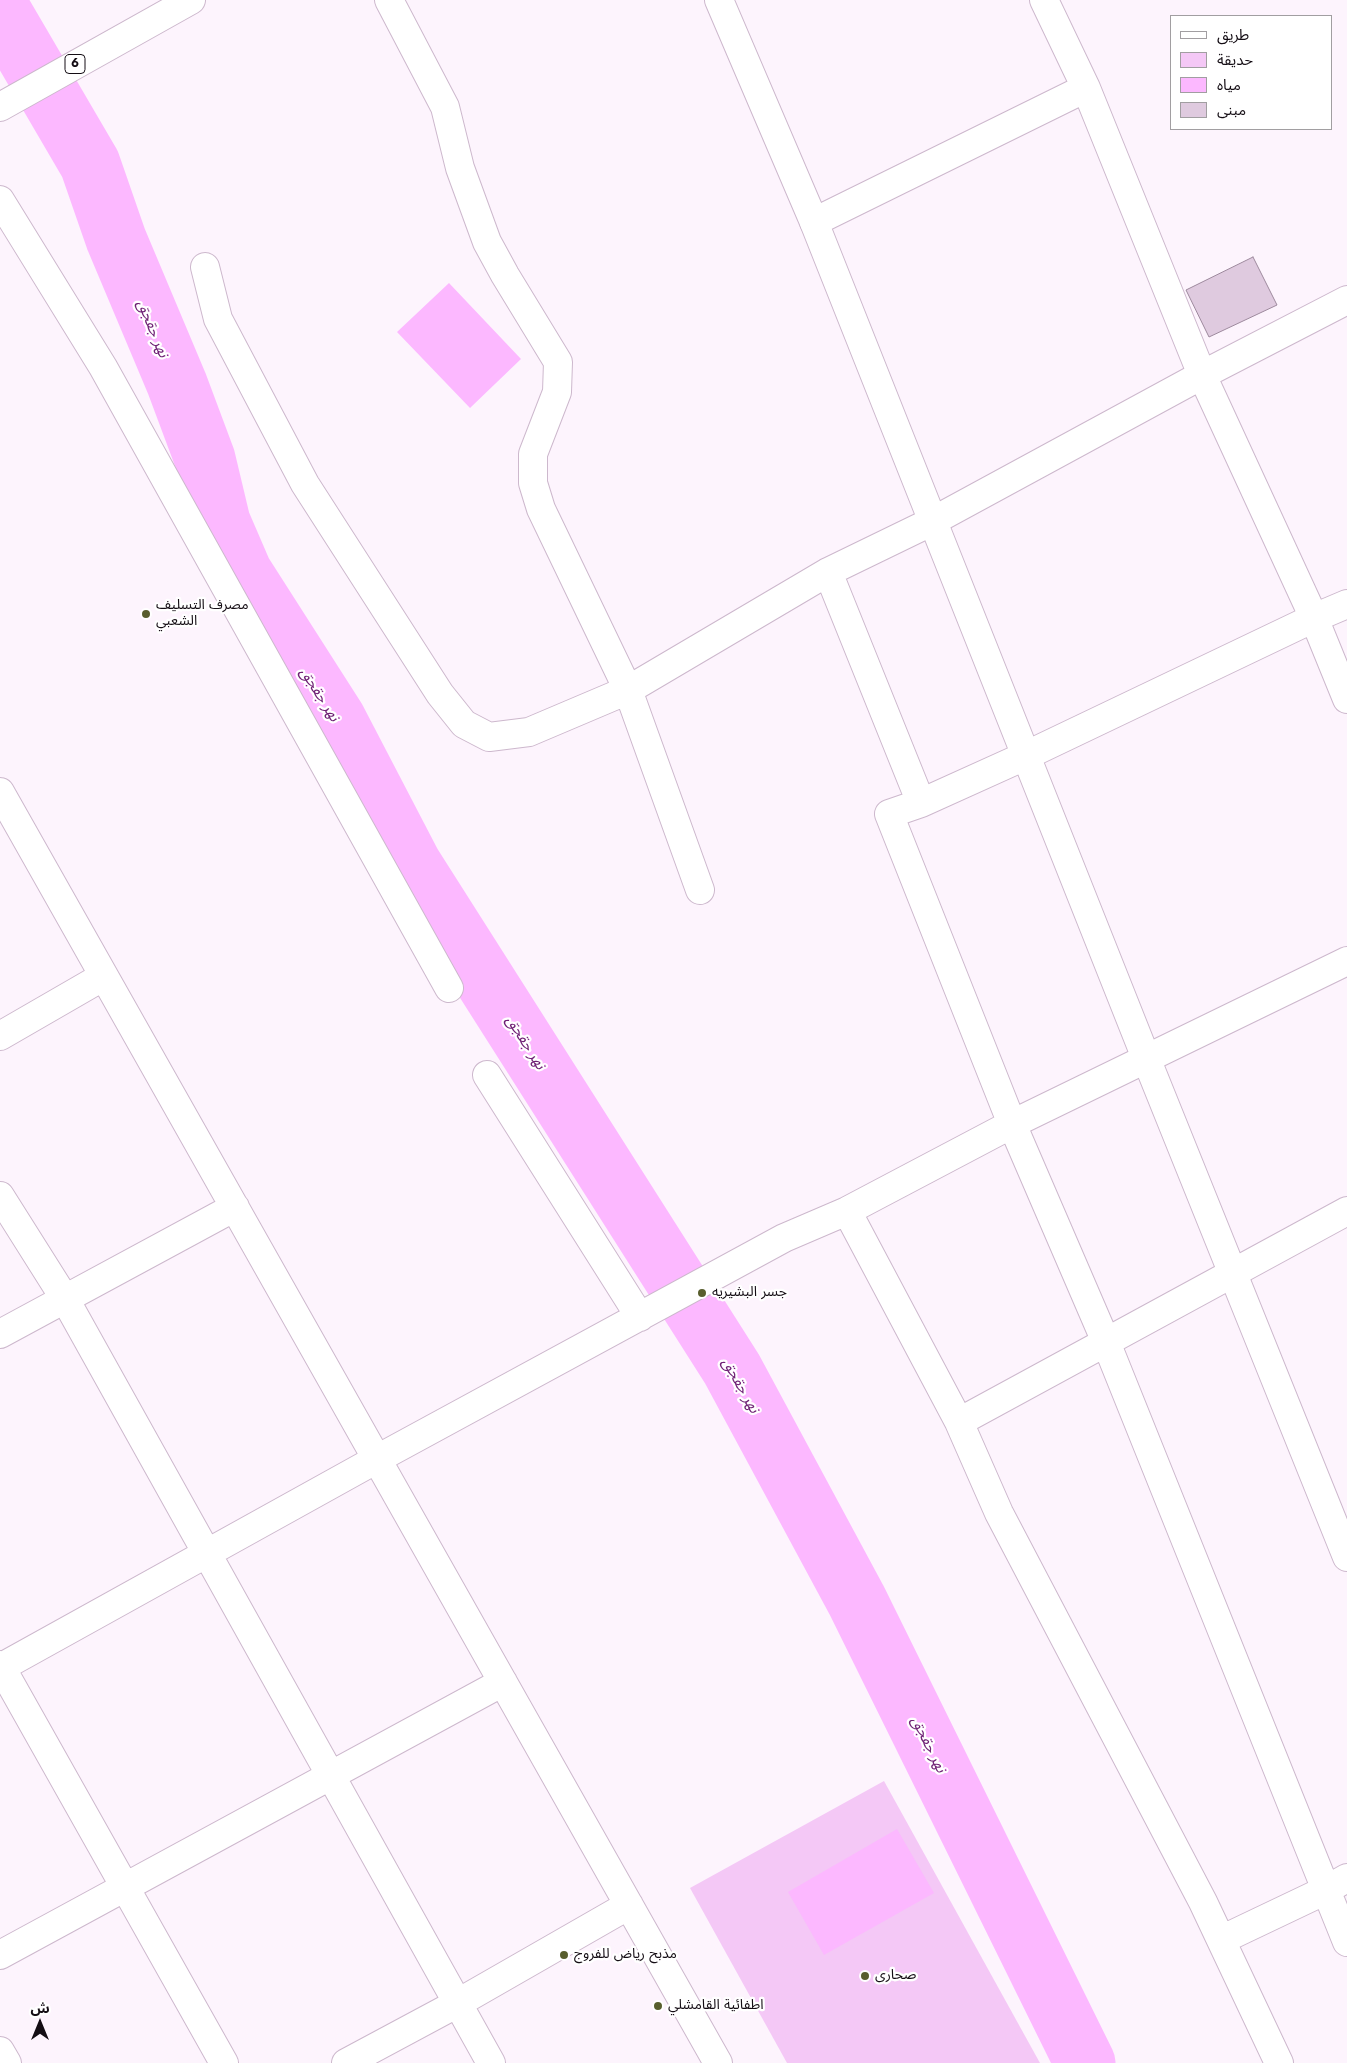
<!DOCTYPE html>
<html>
<head>
<meta charset="utf-8">
<style>
  body { margin:0 }
  #map { position:relative; width:1347px; height:2063px; overflow:hidden; background:#fdf4fd; font-family:Jost,"Noto Sans Arabic",sans-serif }
  canvas { display:block }
  .legend { position:absolute; left:1170px; top:15px; width:162px; height:115px; box-sizing:border-box; background:#fff; border:1px solid #a19ea1; margin:0; padding:6px 9px; list-style:none; font-size:15px; color:#140d14 }
  .legend li { display:flex; align-items:center; gap:10px; height:25px }
  .legend b { width:25px; border:1px solid #a19ea1 }
  .north { position:absolute; left:15px; top:1998px; width:50px; height:50px; -webkit-text-stroke:4px #fff; paint-order:stroke; rotate:0deg; font-size:14px; font-weight:700; line-height:20px; text-align:center; color:#140d14 }
  .north::after { content:''; display:block; margin:auto; width:18px; height:22px; background:#140d14; clip-path:polygon(50% 0,100% 100%,50% 72%,0 100%) }
</style>
</head>
<body>
<div id="map">
<canvas width="1347" height="2063"></canvas>
<ul class="legend">
<li><b style="height:6px;background:#fff"></b>طريق</li>
<li><b style="height:14px;background:#f4c8f6"></b>حديقة</li>
<li><b style="height:14px;background:#fcb8ff"></b>مياه</li>
<li><b style="height:14px;background:#dfcadf"></b>مبنى</li>
</ul>
<div class="north">ش</div>
</div>
<script>
const ctx = document.querySelector('canvas').getContext('2d');
ctx.lineJoin = 'round';
function paint(path, color) { ctx.fillStyle = color; ctx.fill(path, 'evenodd'); }
const shape = rows => new Path2D(rows.map(r => 'M' + r).join(''));
function trace(path, color, width, dash) { ctx.strokeStyle = color; ctx.lineWidth = width; ctx.lineCap = dash ? 'butt' : 'round'; ctx.setLineDash(dash || []); ctx.stroke(path); }
function label(font, color, halo, rows, align = 'center') {
  ctx.font = font + ' Jost,"Noto Sans Arabic",sans-serif'; ctx.lineWidth = 4.5; ctx.setLineDash([]); ctx.textBaseline = 'middle'; ctx.strokeStyle = halo; ctx.fillStyle = color; for (const [text, x, y, turn = 0] of rows) {
    ctx.save(); ctx.translate(x, y); ctx.rotate((+turn || 0) * Math.PI / 180); ctx.textAlign = isNaN(turn) ? turn : align; if (halo) ctx.strokeText(text, 0, 0); ctx.fillText(text, 0, 0); ctx.restore();
  }
}
const green = shape([
  [884,1781,1040,2063,787,2063,690,1888]
]);
const water = shape([
  [449,283,521,359,470,408,397,332],
  [897,1829,934,1893,824,1955,788,1892]
]);
const river = shape([
  [0,10,90,164,116,239,177,384,205,459,220,522,242,573,336,720,411,864,732,1369,857,1601,1085,2063]
]);
const building = shape([
  [1253,257,1277,305,1209,337,1186,290,1253,257]
]);
const street = shape([
  [389,0,445,107,460,168,487,242,505,275,558,362,557,392,533,454,533,483,541,509,628,690,700,890],
  [1044,0,1086,88,1202,375,1314,618,1347,699],
  [0,200,103,367,449,988],
  [814,222,1086,88],
  [205,267,218,319,305,484,440,694,464,724,489,737,529,732,628,690,828,572,933,521,1202,375,1347,300],
  [828,572,921,803],
  [1347,604,1314,618,1025,756,921,803,889,814,1012,1124,1106,1342,1347,1942],
  [0,792,718,2063],
  [0,1036,104,976],
  [487,1075,640,1317],
  [0,1196,65,1299,491,2063],
  [847,1211,959,1422,999,1513,1203,1902,1279,2063],
  [0,1334,235,1207],
  [959,1422,1347,1211],
  [0,1665,224,2063],
  [0,1668,377,1459,784,1238,847,1211,1012,1124,1347,961],
  [1221,1940,1326,1890,1347,1878],
  [0,1955,503,1682],
  [0,2051,7,2063],
  [346,2063,458,2003,629,1905]
]);
const secondary = shape([
  [719,0,814,222,1146,1058,1347,1557]
]);
const highway = shape([
  [0,107,191,0]
]);
const markers = [
  [146,614,5,"#585e2d"],
  [702,1293,5,"#585e2d"],
  [564,1955,5,"#585e2d"],
  [865,1976,5,"#585e2d"],
  [658,2006,5,"#585e2d"]
];
const shields = [
  [75,64,20]
];
const shieldNames = [
  ["6",75,64]
];
const poiNames = [
  ["مصرف التسليف",156,606],
  ["الشعبي",156,622],
  ["جسر البشيريه",712,1293],
  ["مذبح رياض للفروج",574,1955],
  ["صحارى",875,1976],
  ["اطفائية القامشلي",668,2006]
];
const waterNames = [
  ["نهر جقجق",152,329,68],
  ["نهر جقجق",319,695,58],
  ["نهر جقجق",525,1043,58],
  ["نهر جقجق",740,1386,61],
  ["نهر جقجق",928,1745,64]
];
paint(green, '#f4c8f6');
paint(water, '#fcb8ff');
trace(river, '#fcb8ff', 61);
paint(building, '#dfcadf');
trace(building, '#9d899d', 1);
trace(street, '#cdb8cd', 30);
trace(secondary, '#cdb8cd', 30);
trace(highway, '#cdb8cd', 30);
trace(street, '#fff', 28);
trace(secondary, '#fff', 28);
trace(highway, '#fff', 28);
for (const [x, y, r, color] of markers) { const dot = new Path2D(); dot.arc(x, y, r, 0, 2 * Math.PI); ctx.fillStyle = color; ctx.fill(dot); trace(dot, '#fff', 2); }
for (const [x, y, w] of shields) { const box = new Path2D(); box.roundRect(x - w / 2, y - 9.5, w, 19, 4); ctx.fillStyle = '#fff'; ctx.fill(box); trace(box, '#140d14', 1); }
label('bold 12px', '#140d14', null, shieldNames);
label('14px', '#140d14', '#fff', poiNames, 'left');
label('italic 15px', '#6f2175', '#fff', waterNames);
</script>
</body>
</html>
